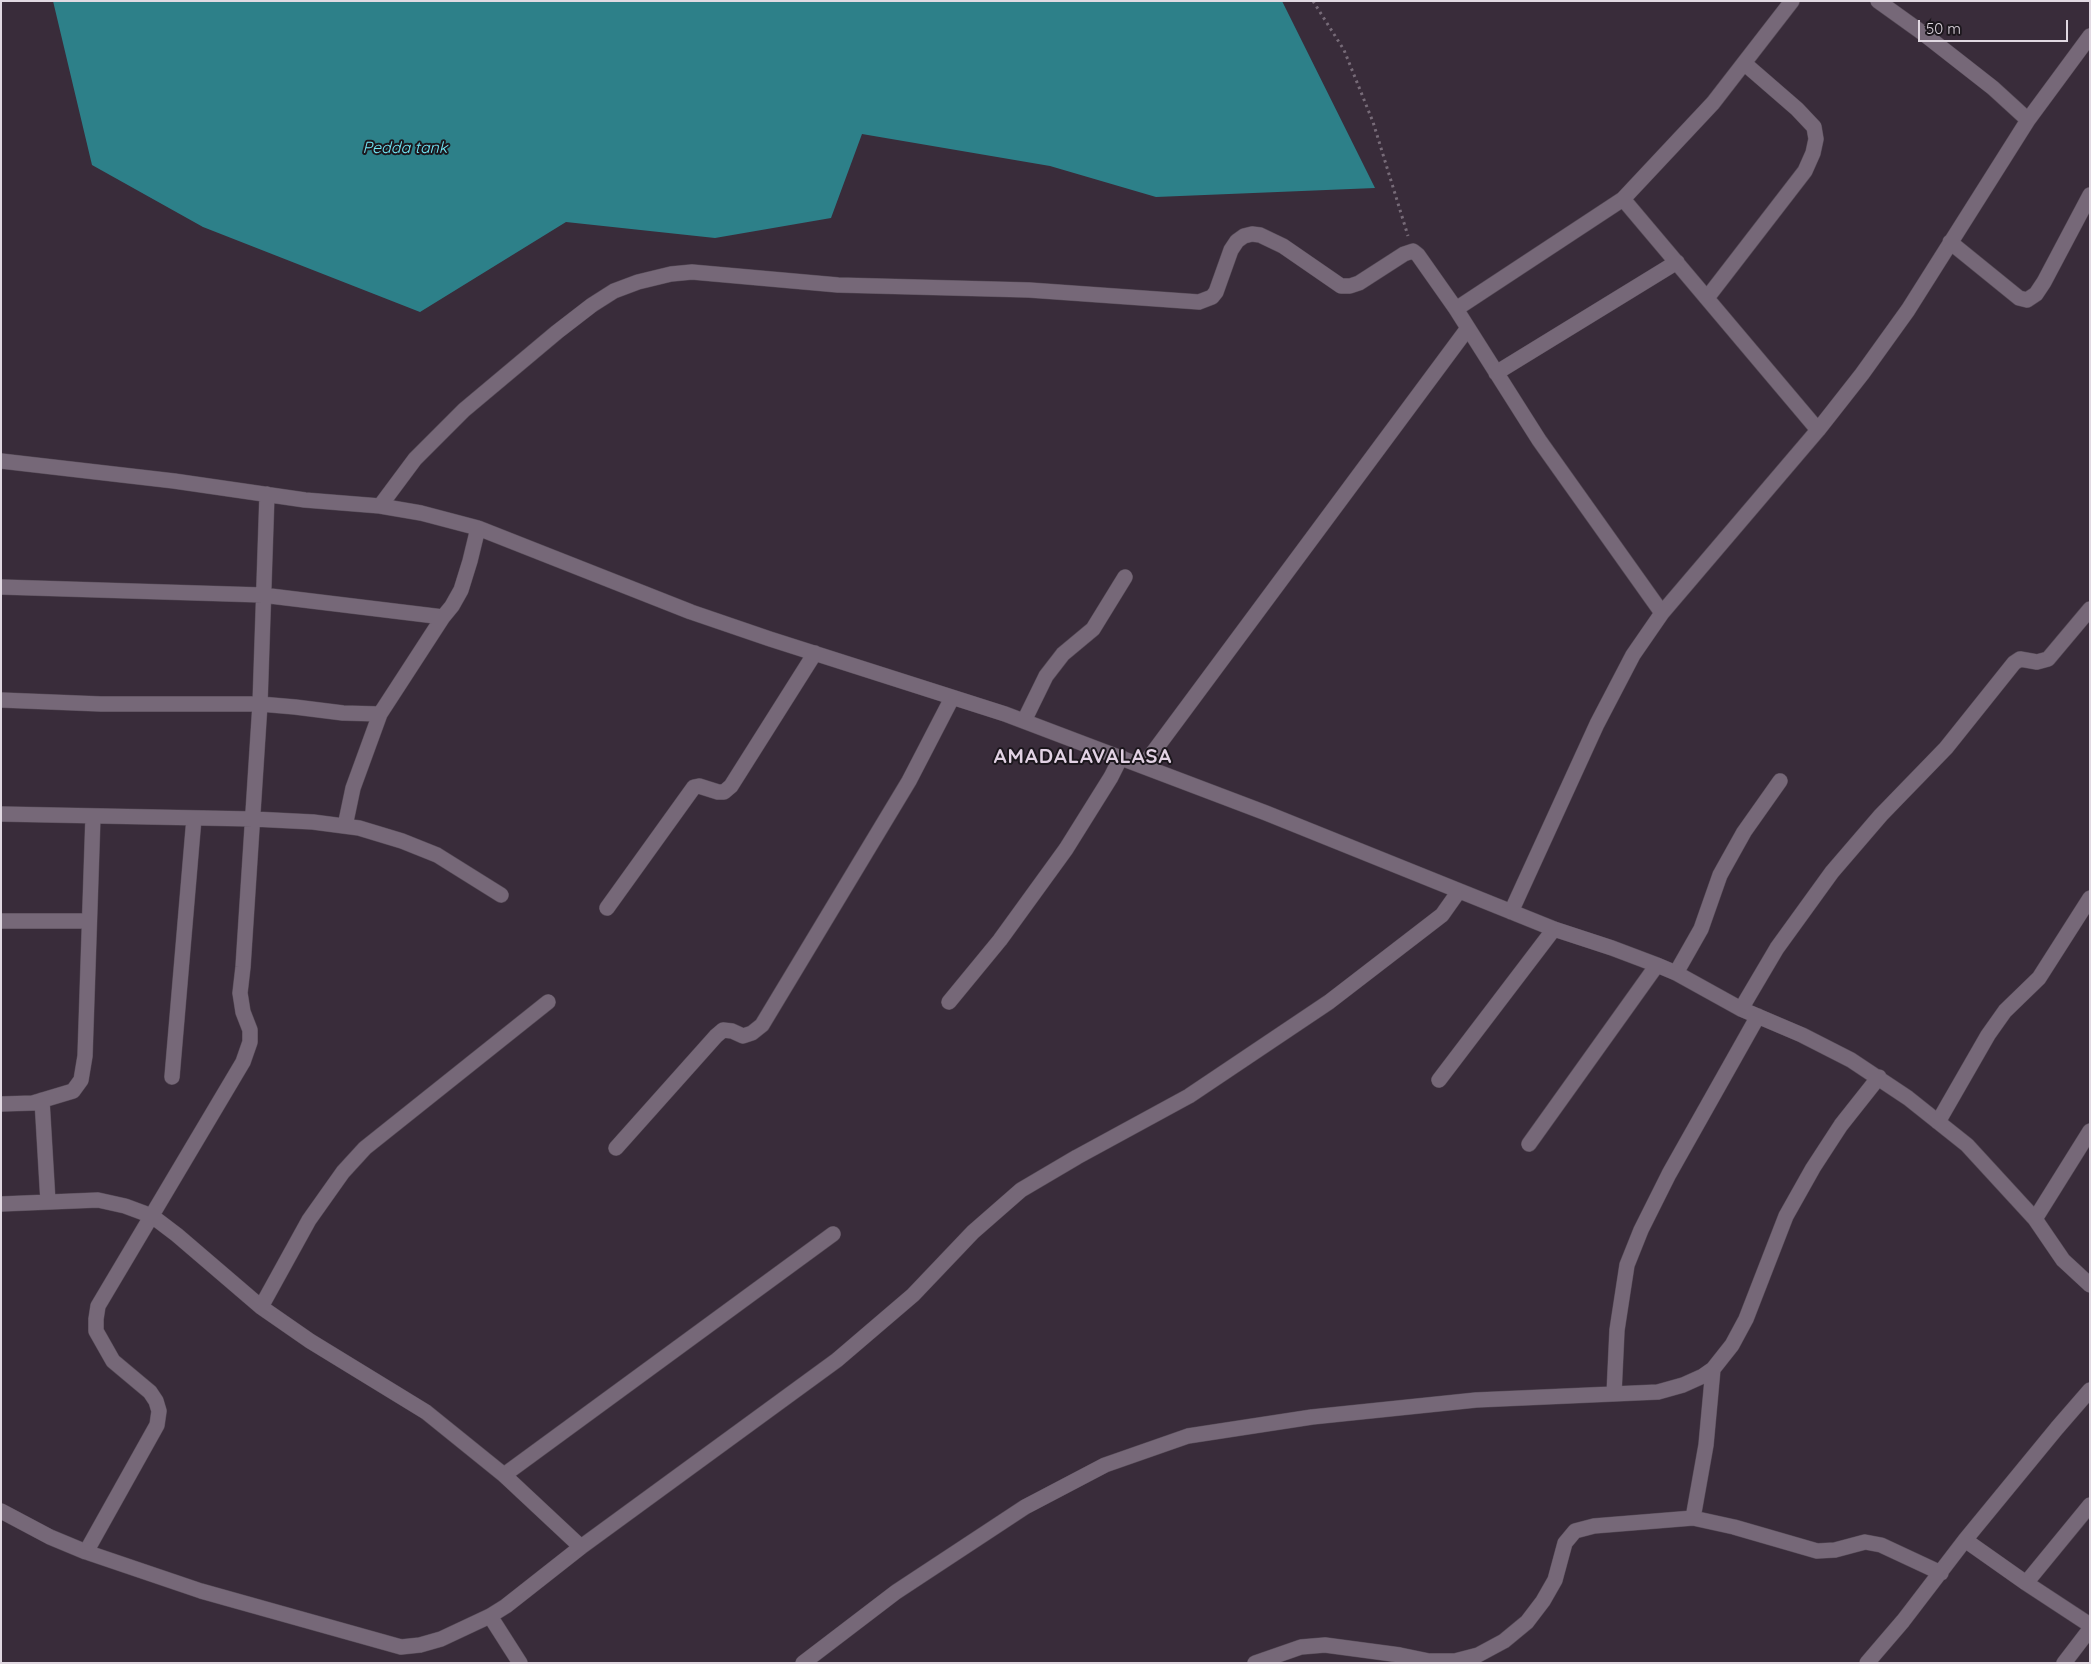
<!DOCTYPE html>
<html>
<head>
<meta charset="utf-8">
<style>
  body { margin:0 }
  #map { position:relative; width:2091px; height:1664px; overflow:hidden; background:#392c3a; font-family:Quicksand,sans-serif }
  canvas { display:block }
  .frame { position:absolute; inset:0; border:2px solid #e1d9e2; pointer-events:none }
  .scale { position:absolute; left:1918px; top:20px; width:150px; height:22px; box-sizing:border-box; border:2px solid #e1d9e2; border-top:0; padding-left:6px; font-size:15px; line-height:18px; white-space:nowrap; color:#e1d9e2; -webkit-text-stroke:4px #1c171d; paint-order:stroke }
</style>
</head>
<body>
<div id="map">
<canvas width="2091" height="1664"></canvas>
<div class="frame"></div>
<div class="scale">50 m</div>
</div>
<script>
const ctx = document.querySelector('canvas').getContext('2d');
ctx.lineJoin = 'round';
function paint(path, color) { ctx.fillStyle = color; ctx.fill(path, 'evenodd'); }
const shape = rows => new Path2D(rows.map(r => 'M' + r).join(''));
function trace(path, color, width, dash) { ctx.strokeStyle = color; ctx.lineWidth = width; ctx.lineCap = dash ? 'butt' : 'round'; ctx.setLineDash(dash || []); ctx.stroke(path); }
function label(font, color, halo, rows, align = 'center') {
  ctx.font = font + ' Quicksand,sans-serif'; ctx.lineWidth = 4; ctx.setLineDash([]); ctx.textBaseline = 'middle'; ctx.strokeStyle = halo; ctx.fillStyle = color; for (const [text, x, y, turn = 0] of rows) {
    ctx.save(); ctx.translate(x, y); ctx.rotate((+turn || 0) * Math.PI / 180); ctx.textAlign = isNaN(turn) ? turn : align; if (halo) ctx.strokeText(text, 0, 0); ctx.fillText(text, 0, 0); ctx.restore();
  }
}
const water = shape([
  [53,1,1282,1,1375,188,1156,197,1050,166,862,134,831,218,715,238,566,222,420,312,203,227,92,165]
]);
const path = shape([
  [1313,1,1344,50,1373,122,1408,236]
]);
const minor = shape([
  [1878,1,1924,34,1993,88,2028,120],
  [1623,199,1818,430],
  [1950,242,2019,298,2027,300,2036,294,2044,282,2090,195],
  [1707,298,1805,171,1813,153,1816,139,1814,127,1797,109,1744,63],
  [1456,309,1623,199,1713,103,1792,1],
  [1496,373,1677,262],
  [1,461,174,481,305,500,380,506,421,513,478,528,691,612,770,639,1005,714,1266,813,1554,929,1612,948,1657,965,1676,973,1741,1009,1802,1035,1851,1060,1908,1098,1967,1145,2035,1219,2063,1260,2090,1285],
  [380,506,415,459,464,410,557,332,592,305,614,291,638,282,671,274,692,272,838,285,1029,290,1199,302,1212,297,1216,292,1231,250,1237,241,1244,236,1252,234,1260,235,1283,246,1341,286,1350,286,1359,283,1404,254,1413,251,1418,255,1456,309,1539,440,1662,613],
  [1,587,262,595,443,617,452,606,461,590,470,561,478,528],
  [1,700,101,704,260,704,295,707,343,713,380,714],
  [1024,721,1046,676,1063,654,1093,629,1125,577],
  [1143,766,1468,328],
  [1,814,253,819,313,822,359,828,402,841,437,855,501,895],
  [345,826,353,788,380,714,443,617],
  [607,908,694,787,699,786,718,792,724,792,731,786,815,653],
  [1511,912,1597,724,1633,655,1662,613,1818,430,1862,374,1908,310,2028,120,2090,36],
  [1,921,89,921],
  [1676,973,1701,929,1720,875,1744,832,1780,781],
  [949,1002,1000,940,1066,849,1111,777,1121,757],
  [1741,1009,1777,948,1832,872,1881,815,1946,748,2014,663,2020,659,2037,662,2048,659,2090,609],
  [172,1077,194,818],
  [1439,1080,1554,929],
  [42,1100,48,1202],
  [1,1104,33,1103,73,1091,81,1080,85,1056,93,816],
  [1938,1122,1988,1035,2005,1011,2039,978,2090,898],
  [1529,1144,1657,965],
  [616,1148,716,1036,723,1030,732,1031,743,1036,752,1033,762,1025,909,781,952,698],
  [1,1204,98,1200,125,1206,152,1216,177,1235,261,1307,310,1341,426,1412,504,1475,581,1547],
  [2035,1219,2090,1131],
  [261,1307,309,1220,343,1172,365,1148,548,1002],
  [1614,1394,1617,1330,1627,1265,1641,1230,1669,1174,1758,1016],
  [504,1475,833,1234],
  [1,1511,50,1537,86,1552,201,1591,401,1647,420,1645,441,1639,490,1616,506,1606,581,1547,837,1360,913,1295,973,1232,1021,1190,1077,1157,1189,1096,1329,1002,1442,915,1459,891],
  [1693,1518,1706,1445,1713,1369],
  [1965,1540,2026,1583,2090,1625],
  [86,1552,157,1425,159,1411,156,1401,150,1392,113,1361,96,1331,96,1319,98,1306,243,1062,250,1042,250,1030,243,1012,240,993,243,967,260,704,267,494],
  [2026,1583,2090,1505],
  [490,1616,520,1663],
  [803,1663,896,1592,1025,1507,1105,1465,1188,1436,1312,1417,1476,1400,1658,1392,1683,1385,1703,1376,1713,1369,1732,1345,1746,1319,1786,1216,1813,1168,1841,1125,1879,1077],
  [1255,1663,1301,1647,1325,1645,1400,1655,1429,1661,1455,1661,1478,1655,1504,1641,1527,1622,1543,1601,1555,1580,1565,1543,1575,1531,1594,1526,1693,1518,1734,1527,1817,1551,1835,1550,1865,1542,1881,1545,1941,1573],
  [1867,1663,1903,1621,1965,1540,2057,1428,2090,1390],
  [2064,1663,2090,1629]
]);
const waterNames = [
  ["Pedda tank",405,148]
];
const districtNames = [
  ["AMADALAVALASA",1083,757]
];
paint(water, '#2d8089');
trace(minor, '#564b57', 16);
trace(path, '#776b78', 3, [2.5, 4]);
trace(minor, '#766878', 15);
label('italic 16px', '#74ebf9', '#1c171d', waterNames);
ctx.letterSpacing = '1px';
label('bold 20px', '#e2d2e4', '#1c171d', districtNames);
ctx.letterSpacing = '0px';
</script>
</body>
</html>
